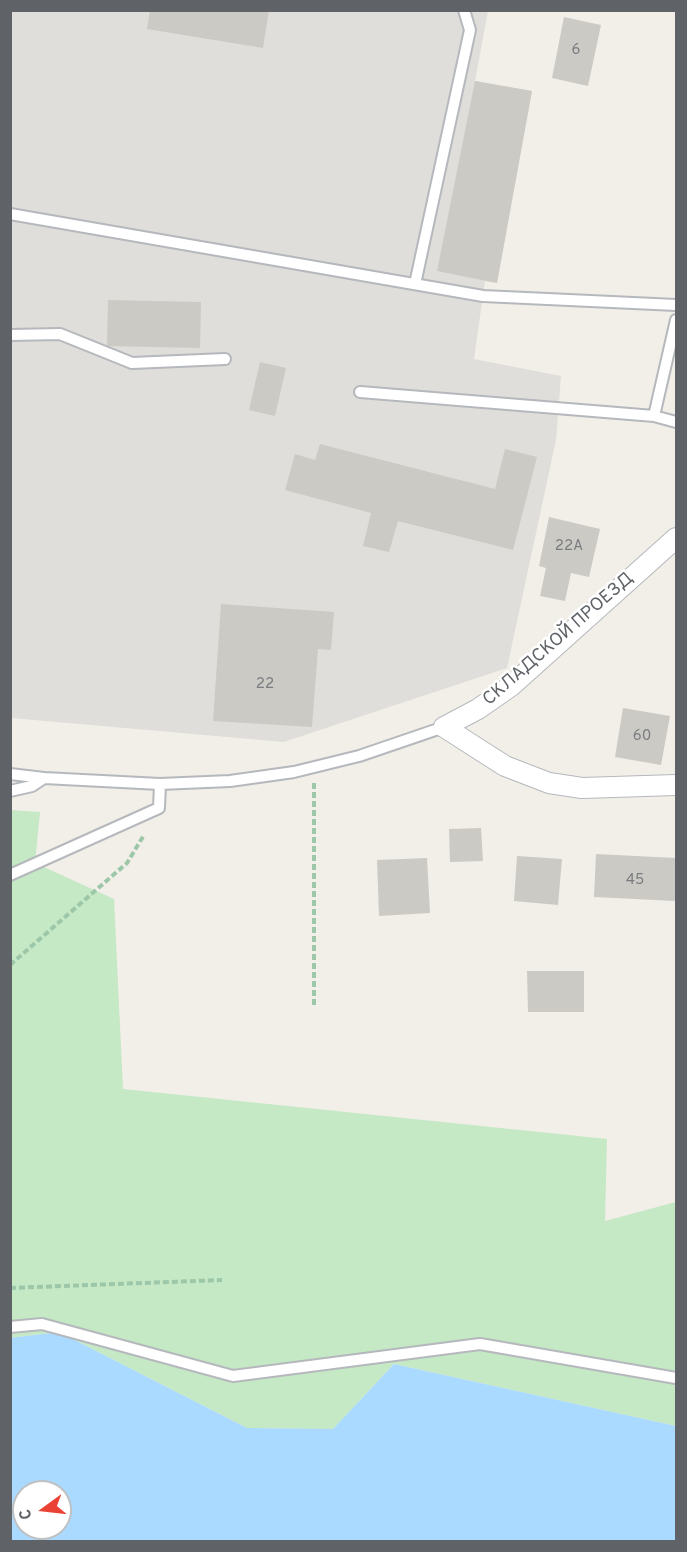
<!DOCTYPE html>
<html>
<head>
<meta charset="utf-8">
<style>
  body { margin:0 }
  #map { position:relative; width:687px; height:1552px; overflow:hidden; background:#f1efe8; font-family:Overpass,sans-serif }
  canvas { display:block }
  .frame { position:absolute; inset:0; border:12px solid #5f6368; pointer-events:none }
  .north { position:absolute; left:12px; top:1480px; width:60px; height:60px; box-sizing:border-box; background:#fff; border:2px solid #bfc1c3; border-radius:50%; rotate:255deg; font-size:16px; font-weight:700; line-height:24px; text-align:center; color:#5f6368 }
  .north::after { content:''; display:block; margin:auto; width:21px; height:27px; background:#ea4335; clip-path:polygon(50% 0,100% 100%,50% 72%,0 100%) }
</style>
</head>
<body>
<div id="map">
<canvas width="687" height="1552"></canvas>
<div class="frame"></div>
<div class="north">С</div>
</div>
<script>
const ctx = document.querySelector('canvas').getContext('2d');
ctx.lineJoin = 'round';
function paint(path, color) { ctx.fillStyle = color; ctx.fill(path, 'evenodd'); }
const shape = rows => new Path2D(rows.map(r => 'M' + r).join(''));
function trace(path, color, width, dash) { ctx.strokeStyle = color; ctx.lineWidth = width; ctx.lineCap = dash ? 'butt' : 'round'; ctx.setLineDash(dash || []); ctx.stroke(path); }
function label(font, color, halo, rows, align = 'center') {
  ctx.font = font + ' Overpass,sans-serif'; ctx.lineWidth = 5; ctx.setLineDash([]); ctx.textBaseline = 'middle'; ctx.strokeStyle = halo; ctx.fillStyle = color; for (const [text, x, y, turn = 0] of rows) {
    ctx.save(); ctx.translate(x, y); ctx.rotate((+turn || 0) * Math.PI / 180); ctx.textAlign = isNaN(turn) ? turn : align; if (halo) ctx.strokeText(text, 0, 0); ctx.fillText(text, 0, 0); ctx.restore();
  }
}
const industrial = shape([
  [10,11,488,11,475,81,532,91,497,283,485,281,474,359,561,376,556,440,507,668,284,742,11,718]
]);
const green = shape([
  [10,810,40,812,35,863,114,899,123,1089,607,1139,605,1221,676,1202,676,1426,394,1364,333,1429,247,1428,59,1332,11,1338]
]);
const water = shape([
  [59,1332,247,1428,333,1429,394,1364,676,1426,676,1541,11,1541,10,1338],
  [24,1492,60,1492,60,1528,24,1528]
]);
const building = shape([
  [150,10,269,10,263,48,147,29],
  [564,17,601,25,588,86,552,78],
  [475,81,532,91,497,283,437,271],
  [108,300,201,302,200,348,107,346],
  [260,362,286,368,275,416,249,410],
  [320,444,495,489,505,449,537,457,513,550,398,521,389,552,363,546,371,513,285,490,295,454,315,460],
  [549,517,600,529,589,577,571,573,565,601,540,596,546,568,539,566],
  [221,604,334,612,331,650,318,649,312,727,213,721],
  [623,708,670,716,661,765,615,757],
  [481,828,483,861,450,862,449,829],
  [596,854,676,858,675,901,594,897],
  [517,856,562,859,558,905,514,901],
  [427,858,430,913,379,916,377,860],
  [527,971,584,971,584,1012,528,1012]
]);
const path = shape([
  [314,783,314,1005],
  [10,965,127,863,144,835],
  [10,1288,222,1280]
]);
const service = shape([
  [10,214,483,296,676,305],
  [415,284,470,30,464,10],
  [10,335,60,334,132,363,225,359],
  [360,392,654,416,676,422],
  [654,416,676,320],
  [10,774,44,778,160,784,230,781,294,772,359,756,444,727],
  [10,791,32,786,44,778],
  [10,875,159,808,160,784],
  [10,1327,42,1324,233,1376,480,1344,676,1378]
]);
const minor = shape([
  [444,727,478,709,511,686,676,538],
  [444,727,505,766,549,783,582,788,676,785]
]);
const numberNames = [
  ["6",576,51],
  ["22А",569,547],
  ["22",265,685],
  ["60",642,737],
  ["45",635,881]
];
const streetNames = [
  ["СКЛАДСКОЙ ПРОЕЗД",559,640,-41]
];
paint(industrial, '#e0deda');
paint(green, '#c5e8c5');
paint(water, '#aadaff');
paint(building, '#cccac5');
trace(service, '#b5b8bc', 14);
trace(minor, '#b5b8bc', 22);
trace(path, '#9cc7a9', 4, [6, 3]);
trace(service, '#fff', 10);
trace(minor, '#fff', 20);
label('15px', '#7a7d7f', null, numberNames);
label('18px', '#5f6368', '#fff', streetNames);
</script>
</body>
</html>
